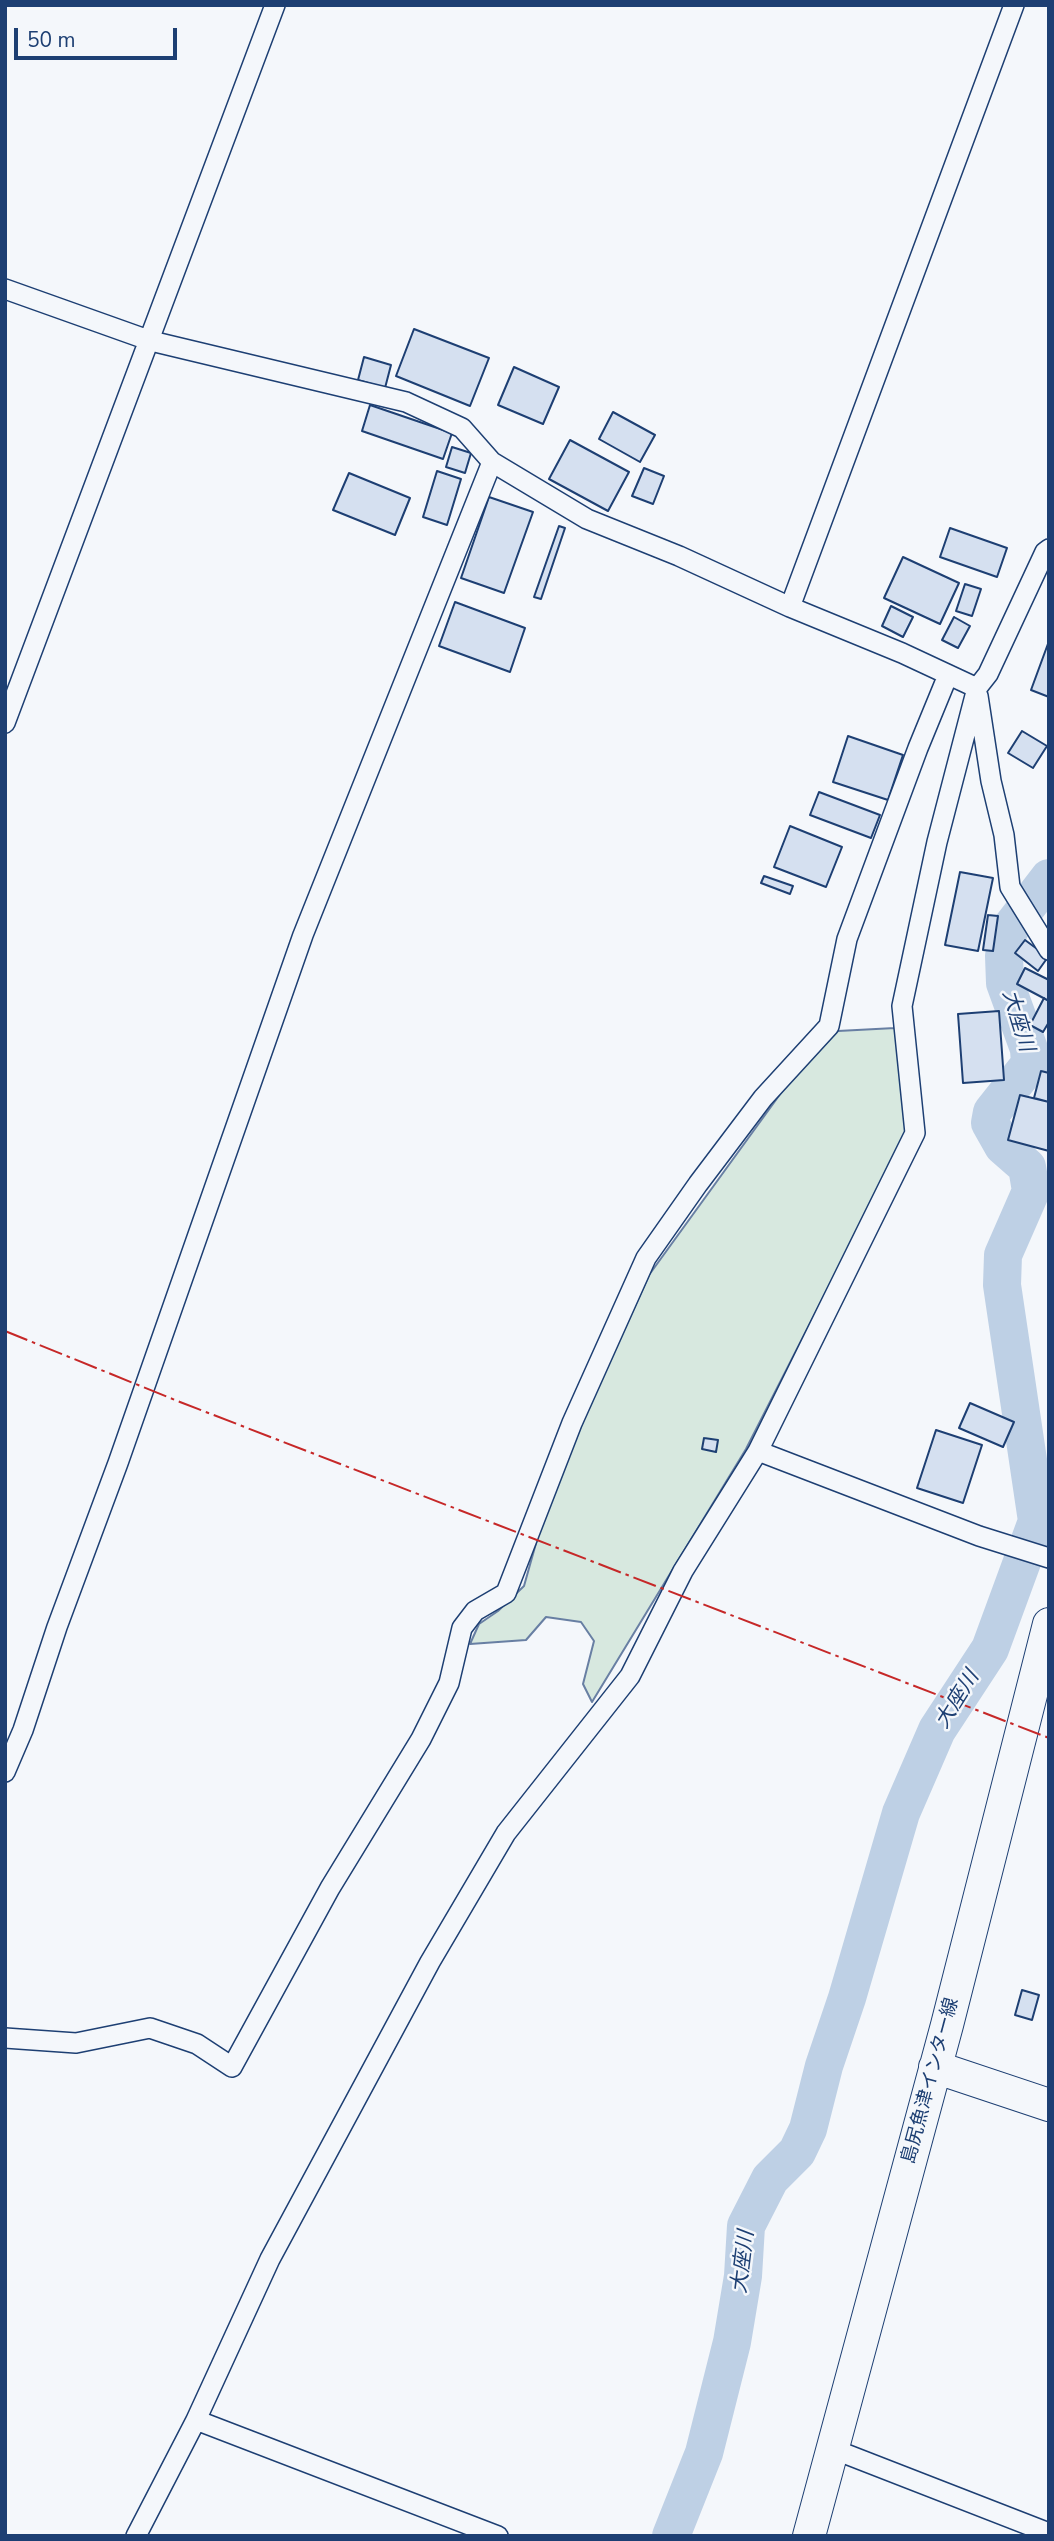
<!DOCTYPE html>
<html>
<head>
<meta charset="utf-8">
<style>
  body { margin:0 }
  #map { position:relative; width:1054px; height:2541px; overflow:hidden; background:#f4f7fb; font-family:"Nunito Sans",sans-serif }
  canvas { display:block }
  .frame { position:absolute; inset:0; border:7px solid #1d3f73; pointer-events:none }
  .scale { position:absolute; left:14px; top:28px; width:163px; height:32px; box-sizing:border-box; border:4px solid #1d3f73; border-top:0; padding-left:9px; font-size:21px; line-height:24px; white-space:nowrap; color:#1d3f73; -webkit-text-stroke:5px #f4f7fb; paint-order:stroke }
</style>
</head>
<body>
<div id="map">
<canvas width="1054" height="2541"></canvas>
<div class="frame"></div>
<div class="scale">50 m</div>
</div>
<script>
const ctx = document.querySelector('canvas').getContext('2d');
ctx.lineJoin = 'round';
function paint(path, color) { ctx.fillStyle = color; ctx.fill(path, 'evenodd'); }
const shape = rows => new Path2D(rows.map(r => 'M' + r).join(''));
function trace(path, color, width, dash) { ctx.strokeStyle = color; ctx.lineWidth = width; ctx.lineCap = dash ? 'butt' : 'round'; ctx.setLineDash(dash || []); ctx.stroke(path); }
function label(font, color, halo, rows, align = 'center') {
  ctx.font = font + ' "Nunito Sans","Noto Sans JP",sans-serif'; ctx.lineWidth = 5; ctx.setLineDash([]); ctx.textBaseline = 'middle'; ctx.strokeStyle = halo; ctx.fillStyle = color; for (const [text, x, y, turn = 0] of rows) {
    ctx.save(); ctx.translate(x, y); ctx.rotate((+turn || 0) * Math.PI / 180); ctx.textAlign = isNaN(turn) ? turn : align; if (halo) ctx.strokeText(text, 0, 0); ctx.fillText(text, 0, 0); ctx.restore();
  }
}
const green = shape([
  [895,1028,906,1135,746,1449,592,1702,583,1684,594,1641,581,1622,546,1617,526,1640,470,1644,479,1624,498,1611,524,1586,542,1522,588,1409,649,1275,794,1075,838,1031,895,1028]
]);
const river = shape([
  [671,2536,704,2453,732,2342,743,2276,746,2226,770,2179,797,2152,808,2129,824,2066,847,1998,901,1813,937,1730,990,1649,1037,1521,1002,1285,1003,1255,1031,1191,1027,1167,1003,1146,990,1123,992,1112,1030,1064,1029,1049,1005,983,1004,956,1009,930,1049,878]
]);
const building = shape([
  [414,329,489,358,470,406,396,376,414,329],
  [364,357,391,365,385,388,358,380,364,357],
  [514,367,559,387,543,424,498,405,514,367],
  [370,405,452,433,443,459,362,431,370,405],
  [613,412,655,435,640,462,599,439,613,412],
  [570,440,629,472,608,511,549,479,570,440],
  [452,447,471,453,465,473,446,467,452,447],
  [644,468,664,476,653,504,632,496,644,468],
  [437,471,461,479,447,525,423,517,437,471],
  [349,473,410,498,395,535,333,510,349,473],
  [489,497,533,512,504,593,461,578,489,497],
  [559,526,565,528,541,599,534,597,559,526],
  [950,528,1007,548,997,577,940,557,950,528],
  [903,557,959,583,940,624,884,598,903,557],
  [965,584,981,589,972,616,956,611,965,584],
  [455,602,525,628,510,672,439,646,455,602],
  [891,606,913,617,903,637,882,626,891,606],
  [954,617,970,626,958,648,942,640,954,617],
  [1049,641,1049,697,1031,690,1049,641],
  [1022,731,1047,746,1033,768,1008,753,1022,731],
  [848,736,903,755,888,800,833,782,848,736],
  [819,792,880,815,871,838,810,815,819,792],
  [790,826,842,847,826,887,774,867,790,826],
  [960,872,993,878,978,951,945,945,960,872],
  [764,876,793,886,790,894,761,883,764,876],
  [988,915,998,916,993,951,983,950,988,915],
  [1025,940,1048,957,1038,971,1015,953,1025,940],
  [1025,968,1049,980,1049,1001,1017,984,1025,968],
  [1044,998,1049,1001,1049,1022,1043,1032,1030,1025,1044,998],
  [999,1011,1004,1080,963,1083,958,1014,999,1011],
  [1041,1071,1049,1073,1049,1102,1034,1098,1041,1071],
  [1020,1095,1049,1102,1049,1151,1008,1140,1020,1095],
  [970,1403,1014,1422,1003,1447,959,1428,970,1403],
  [936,1430,982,1445,963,1503,917,1488,936,1430],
  [704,1438,718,1440,716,1452,702,1449,704,1438],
  [1022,1990,1039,1995,1032,2020,1015,2015,1022,1990]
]);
const street = shape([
  [5,289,151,341,406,402,462,428,492,462,587,519,679,556,790,607,902,653,977,688],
  [1049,549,1045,552,988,674,977,688,937,842,902,1006,915,1133,758,1451,979,1536,1049,1558],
  [790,607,1014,5],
  [978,696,991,781,1004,835,1010,887,1049,950],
  [5,723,275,5],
  [5,1772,23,1730,57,1627,118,1463,303,935,492,462],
  [5,2038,76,2043,150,2028,197,2044,232,2067,330,1888,421,1739,449,1683,462,1628,475,1611,506,1593,572,1423,646,1258,698,1184,763,1098,829,1026,847,939,918,748,948,675],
  [833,2449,1049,2533],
  [136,2536,196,2420],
  [498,2536,196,2420,270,2259,430,1962,506,1833,630,1676,683,1571,758,1451]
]);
const primary = shape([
  [935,2067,1049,2105],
  [809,2536,947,2025,1049,1624]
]);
const power = shape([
  [5,1331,180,1402,1049,1738]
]);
const streetNames = [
  ["島尻魚津インター線",931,2081,-75]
];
const waterNames = [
  ["大座川",1017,1021,73],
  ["大座川",958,1700,-58],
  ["大座川",744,2262,-83]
];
paint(green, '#d7e8df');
trace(green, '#687fa3', 2);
trace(river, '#bed0e5', 38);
paint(building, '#d5e0f0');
trace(building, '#1d3f73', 2);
trace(street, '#1d3f73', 22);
trace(primary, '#1d3f73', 34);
trace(street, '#f4f7fb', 19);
trace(primary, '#f4f7fb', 32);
trace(power, '#c62828', 2, [24, 5, 3.5, 5]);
label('19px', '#1d3f73', '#f4f7fb', streetNames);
label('italic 21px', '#1d3f73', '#f4f7fb', waterNames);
</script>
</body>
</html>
